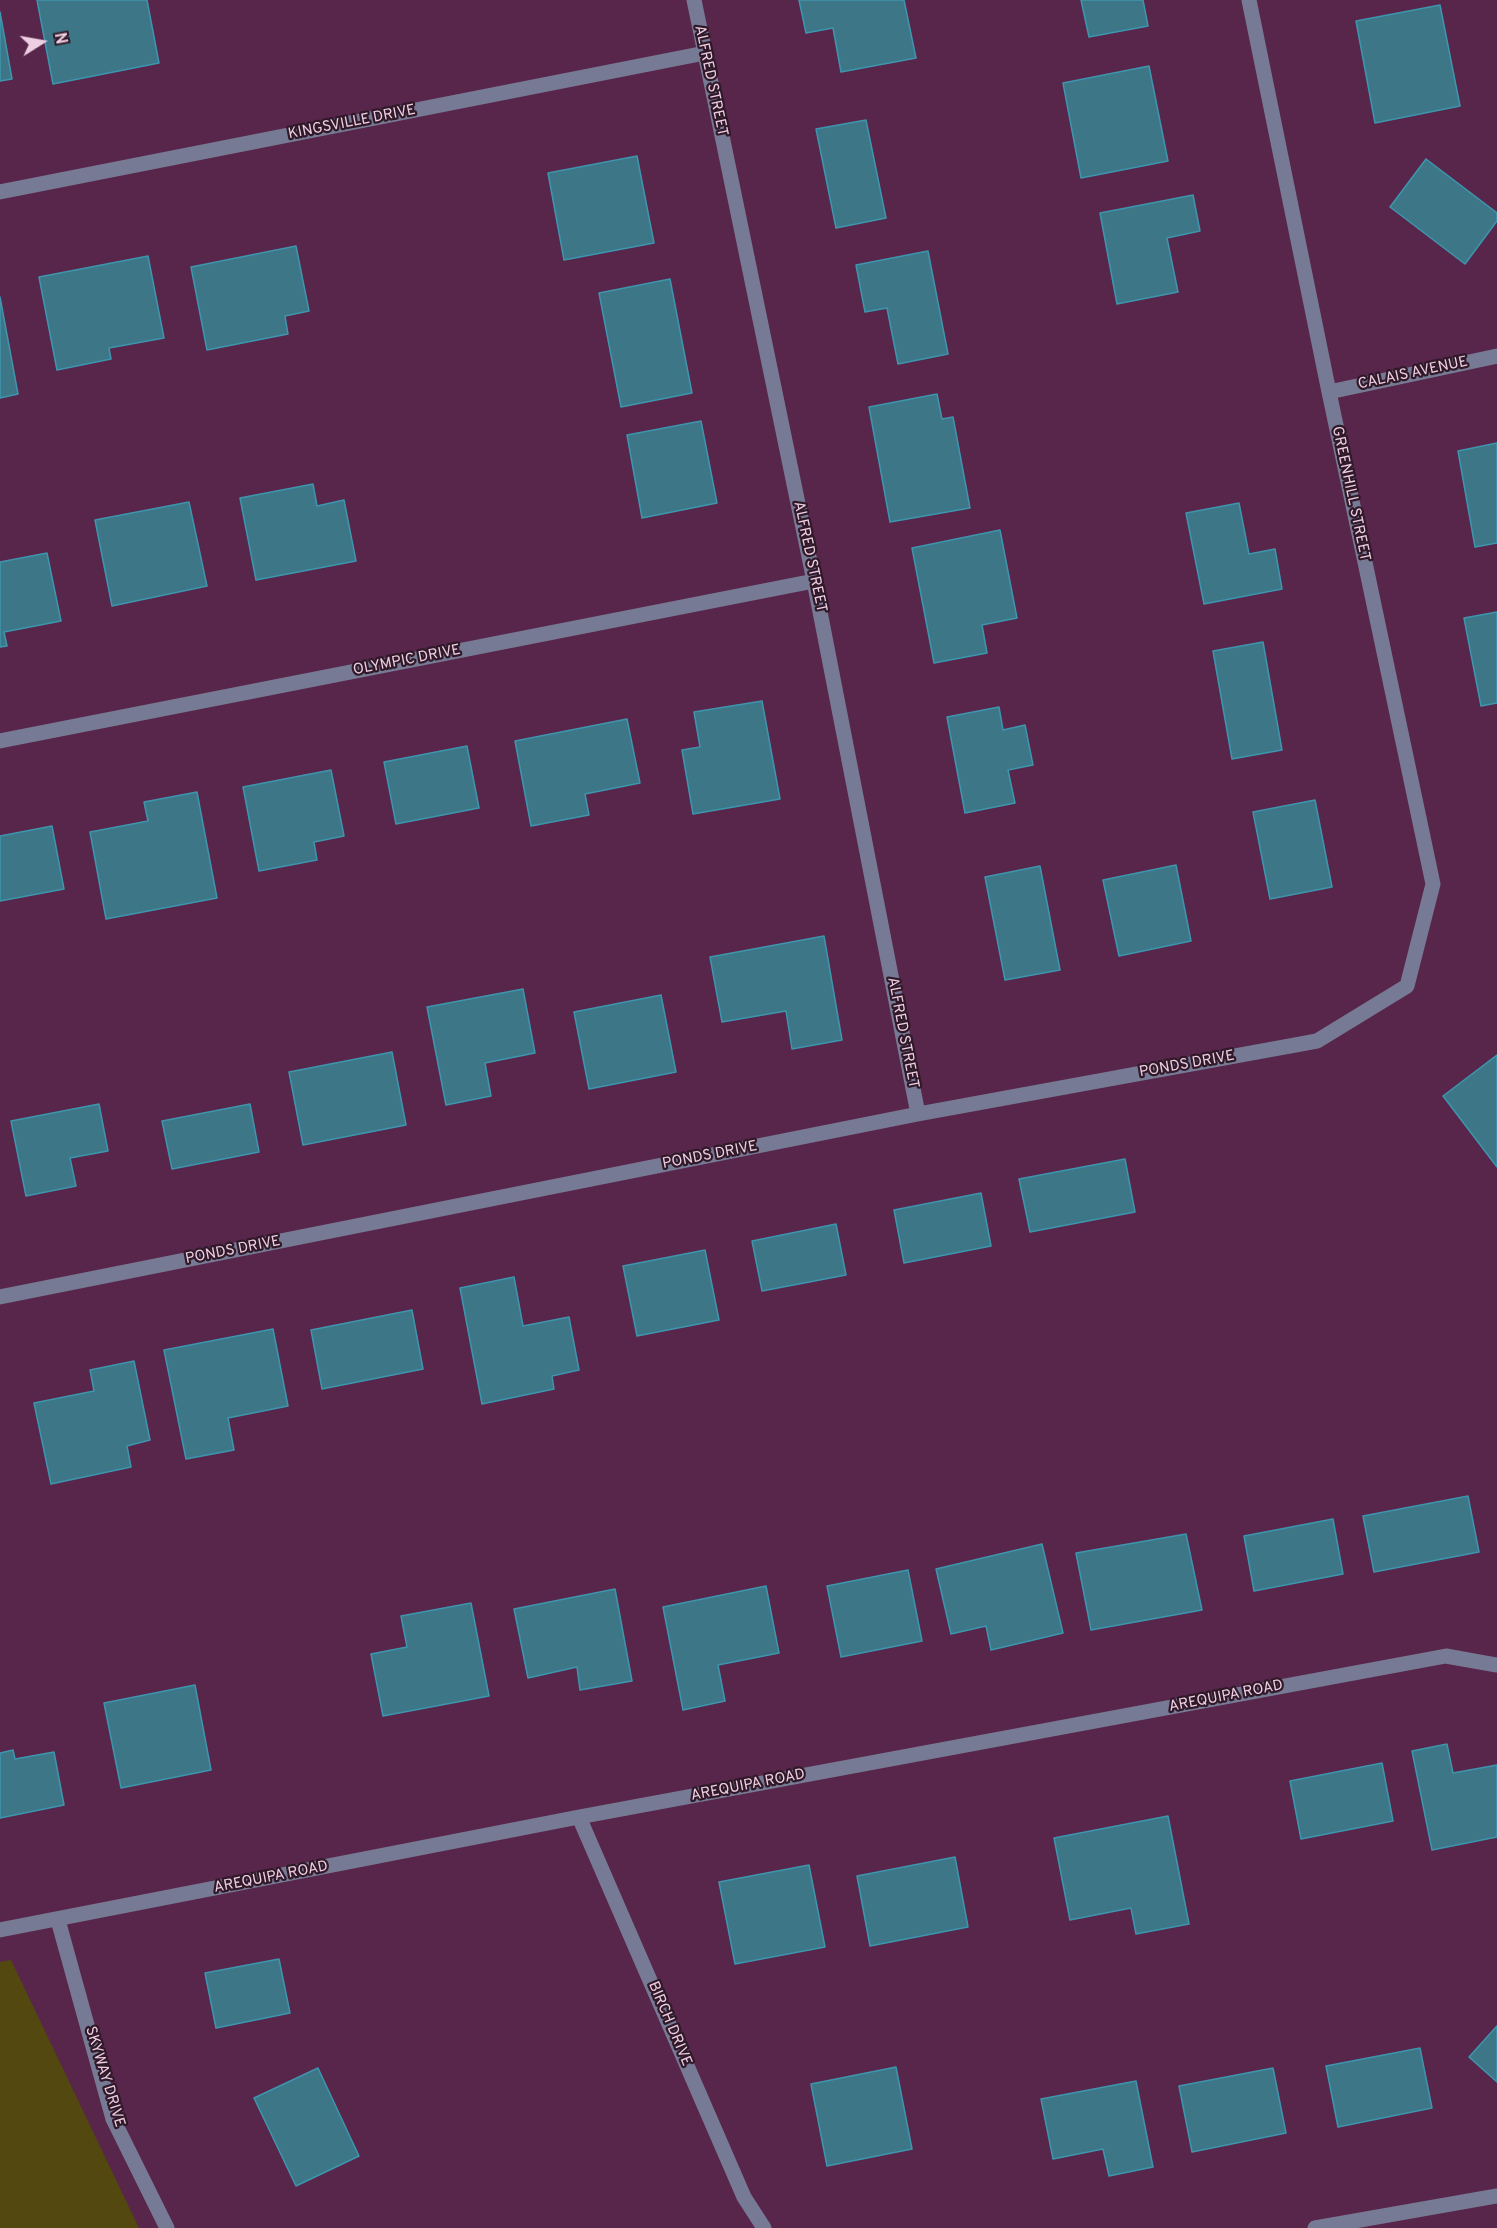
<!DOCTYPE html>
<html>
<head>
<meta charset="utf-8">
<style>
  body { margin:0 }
  #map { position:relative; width:1497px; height:2228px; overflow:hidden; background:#58264a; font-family:Overpass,sans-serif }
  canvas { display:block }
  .north { position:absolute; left:12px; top:12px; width:60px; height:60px; -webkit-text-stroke:4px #301929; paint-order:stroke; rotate:79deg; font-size:16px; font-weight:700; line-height:24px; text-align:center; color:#eecee2 }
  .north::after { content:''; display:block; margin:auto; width:21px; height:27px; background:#eecee2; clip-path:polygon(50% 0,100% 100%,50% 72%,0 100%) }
</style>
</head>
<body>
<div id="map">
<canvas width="1497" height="2228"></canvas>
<div class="north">N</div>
</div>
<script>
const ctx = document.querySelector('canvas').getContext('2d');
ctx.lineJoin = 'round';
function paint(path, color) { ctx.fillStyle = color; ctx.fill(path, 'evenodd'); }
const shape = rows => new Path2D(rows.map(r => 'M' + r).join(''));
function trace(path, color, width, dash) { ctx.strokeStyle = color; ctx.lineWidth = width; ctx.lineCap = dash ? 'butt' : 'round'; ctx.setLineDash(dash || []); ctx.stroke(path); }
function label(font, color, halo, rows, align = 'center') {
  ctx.font = font + ' Overpass,sans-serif'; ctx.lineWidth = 4.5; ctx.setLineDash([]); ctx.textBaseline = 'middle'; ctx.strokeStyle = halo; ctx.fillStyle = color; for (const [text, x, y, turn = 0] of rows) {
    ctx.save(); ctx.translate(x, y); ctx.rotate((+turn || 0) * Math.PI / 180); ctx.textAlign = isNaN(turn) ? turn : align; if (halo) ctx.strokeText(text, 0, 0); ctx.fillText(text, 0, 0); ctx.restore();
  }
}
const green = shape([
  [11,1960,139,2228,0,2228,0,1962]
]);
const building = shape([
  [37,0,147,0,159,63,53,84,37,0],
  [799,0,904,0,916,58,841,72,833,28,806,33,799,0],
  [1081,0,1143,0,1148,26,1089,37,1081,0],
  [1440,5,1460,106,1375,123,1356,21,1440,5],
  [0,12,12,79,0,81,0,12],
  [1149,66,1168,161,1081,178,1063,83,1149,66],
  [866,120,886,218,836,228,816,129,866,120],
  [637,156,654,243,564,260,548,173,637,156],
  [1426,159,1497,213,1497,221,1465,264,1390,207,1426,159],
  [1193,195,1200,231,1167,238,1178,292,1117,304,1100,213,1193,195],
  [296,246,309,311,285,316,288,334,207,350,191,267,296,246],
  [928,251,948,354,898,364,887,308,865,312,856,265,928,251],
  [148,256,164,338,109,348,111,359,57,370,39,277,148,256],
  [670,279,692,393,621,407,599,293,670,279],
  [0,297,18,394,0,398,0,297],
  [937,394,942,419,953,417,970,508,890,522,869,407,937,394],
  [701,421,717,503,642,518,627,435,701,421],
  [1497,443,1497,543,1475,547,1458,451,1497,443],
  [313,484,317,506,344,500,356,561,256,580,240,498,313,484],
  [189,502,207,586,112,606,95,520,189,502],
  [1239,503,1249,554,1275,549,1282,589,1204,604,1186,513,1239,503],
  [1000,530,1017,618,982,625,987,653,934,663,912,548,1000,530],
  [47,553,61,621,4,632,7,646,0,647,0,562,47,553],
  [1497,612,1497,703,1481,706,1464,618,1497,612],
  [1263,642,1282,750,1232,759,1213,651,1263,642],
  [762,701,780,799,693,814,682,750,700,747,694,712,762,701],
  [999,707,1003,730,1025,725,1033,765,1008,770,1015,803,965,813,947,717,999,707],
  [627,719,640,783,585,794,589,815,531,826,515,741,627,719],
  [467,746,479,808,396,824,384,762,467,746],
  [331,770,344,836,314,842,317,860,259,871,243,787,331,770],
  [197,792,217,898,106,919,90,832,148,821,144,802,197,792],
  [1315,800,1332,887,1270,899,1253,812,1315,800],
  [52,826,64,889,0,901,0,836,52,826],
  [1176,865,1191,941,1119,956,1103,880,1176,865],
  [1040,866,1060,970,1005,980,985,877,1040,866],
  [824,936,842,1040,792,1049,786,1011,722,1022,710,957,824,936],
  [523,989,535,1053,485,1063,491,1096,446,1105,427,1007,523,989],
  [661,995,676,1072,589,1089,574,1012,661,995],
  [392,1052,406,1125,303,1145,289,1072,392,1052],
  [1497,1055,1497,1167,1443,1096,1497,1055],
  [99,1104,108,1151,70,1158,76,1186,26,1196,11,1121,99,1104],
  [250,1104,259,1152,172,1169,162,1121,250,1104],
  [1125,1159,1135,1212,1030,1232,1019,1179,1125,1159],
  [981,1193,991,1246,904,1263,894,1210,981,1193],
  [836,1224,846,1275,762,1291,752,1241,836,1224],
  [705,1250,719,1320,637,1336,623,1266,705,1250],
  [514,1277,523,1326,569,1317,579,1370,552,1376,554,1389,482,1404,460,1288,514,1277],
  [412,1310,423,1369,322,1389,311,1330,412,1310],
  [273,1329,288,1406,228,1418,234,1450,186,1459,164,1350,273,1329],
  [134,1361,150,1440,127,1446,131,1467,51,1484,34,1403,94,1391,90,1370,134,1361],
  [1468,1496,1479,1552,1374,1572,1363,1516,1468,1496],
  [1333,1519,1343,1574,1254,1591,1244,1536,1333,1519],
  [1186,1534,1202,1610,1091,1630,1076,1553,1186,1534],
  [1042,1544,1063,1633,991,1650,986,1626,951,1634,936,1569,1042,1544],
  [908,1570,922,1641,841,1657,827,1586,908,1570],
  [766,1586,779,1653,718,1665,725,1701,683,1710,663,1607,766,1586],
  [615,1589,632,1681,580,1690,577,1667,528,1678,514,1609,615,1589],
  [471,1603,489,1696,383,1716,371,1654,407,1647,401,1616,471,1603],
  [195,1685,211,1770,121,1788,104,1703,195,1685],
  [1447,1744,1453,1773,1497,1765,1497,1837,1432,1850,1412,1751,1447,1744],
  [13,1750,15,1759,54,1752,64,1805,0,1818,0,1753,13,1750],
  [1382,1763,1393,1821,1301,1839,1290,1781,1382,1763],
  [1168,1816,1189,1924,1136,1934,1131,1908,1070,1920,1054,1838,1168,1816],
  [955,1857,968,1927,870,1946,857,1876,955,1857],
  [809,1865,825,1947,735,1964,719,1882,809,1865],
  [279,1959,290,2013,216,2028,205,1973,279,1959],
  [1497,2026,1497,2082,1469,2057,1497,2026],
  [1420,2048,1432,2108,1338,2127,1326,2066,1420,2048],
  [896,2067,912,2149,827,2166,811,2084,896,2067],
  [318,2068,359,2156,296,2186,254,2098,318,2068],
  [1273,2068,1286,2133,1192,2152,1179,2086,1273,2068],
  [1136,2081,1153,2167,1109,2176,1103,2149,1053,2159,1041,2099,1136,2081]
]);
const minor = shape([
  [694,0,814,581,918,1114],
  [0,192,705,53],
  [1329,392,1497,356],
  [0,741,814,581],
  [0,1297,918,1114,1317,1041,1407,986,1433,884,1329,392,1249,0],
  [579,1817,744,2197,764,2228],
  [58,1920,113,2119,167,2228],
  [0,1930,579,1817,1446,1656,1497,1665],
  [1315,2228,1497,2196]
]);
const streetNames = [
  ["ALFRED STREET",710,81,78],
  ["KINGSVILLE DRIVE",352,123,-11],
  ["CALAIS AVENUE",1413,374,-12],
  ["GREENHILL STREET",1350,494,78],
  ["ALFRED STREET",809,557,78],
  ["OLYMPIC DRIVE",407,661,-11],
  ["ALFRED STREET",902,1033,79],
  ["PONDS DRIVE",1187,1065,-10],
  ["PONDS DRIVE",710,1156,-11],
  ["PONDS DRIVE",233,1251,-11],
  ["AREQUIPA ROAD",1226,1697,-11],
  ["AREQUIPA ROAD",748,1786,-11],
  ["AREQUIPA ROAD",271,1878,-11],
  ["BIRCH DRIVE",669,2024,67],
  ["SKYWAY DRIVE",104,2077,73]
];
paint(green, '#524810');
paint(building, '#3c7687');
trace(building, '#3e96ae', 1.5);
trace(minor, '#777a94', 15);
label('15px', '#eecee2', '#301929', streetNames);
</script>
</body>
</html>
